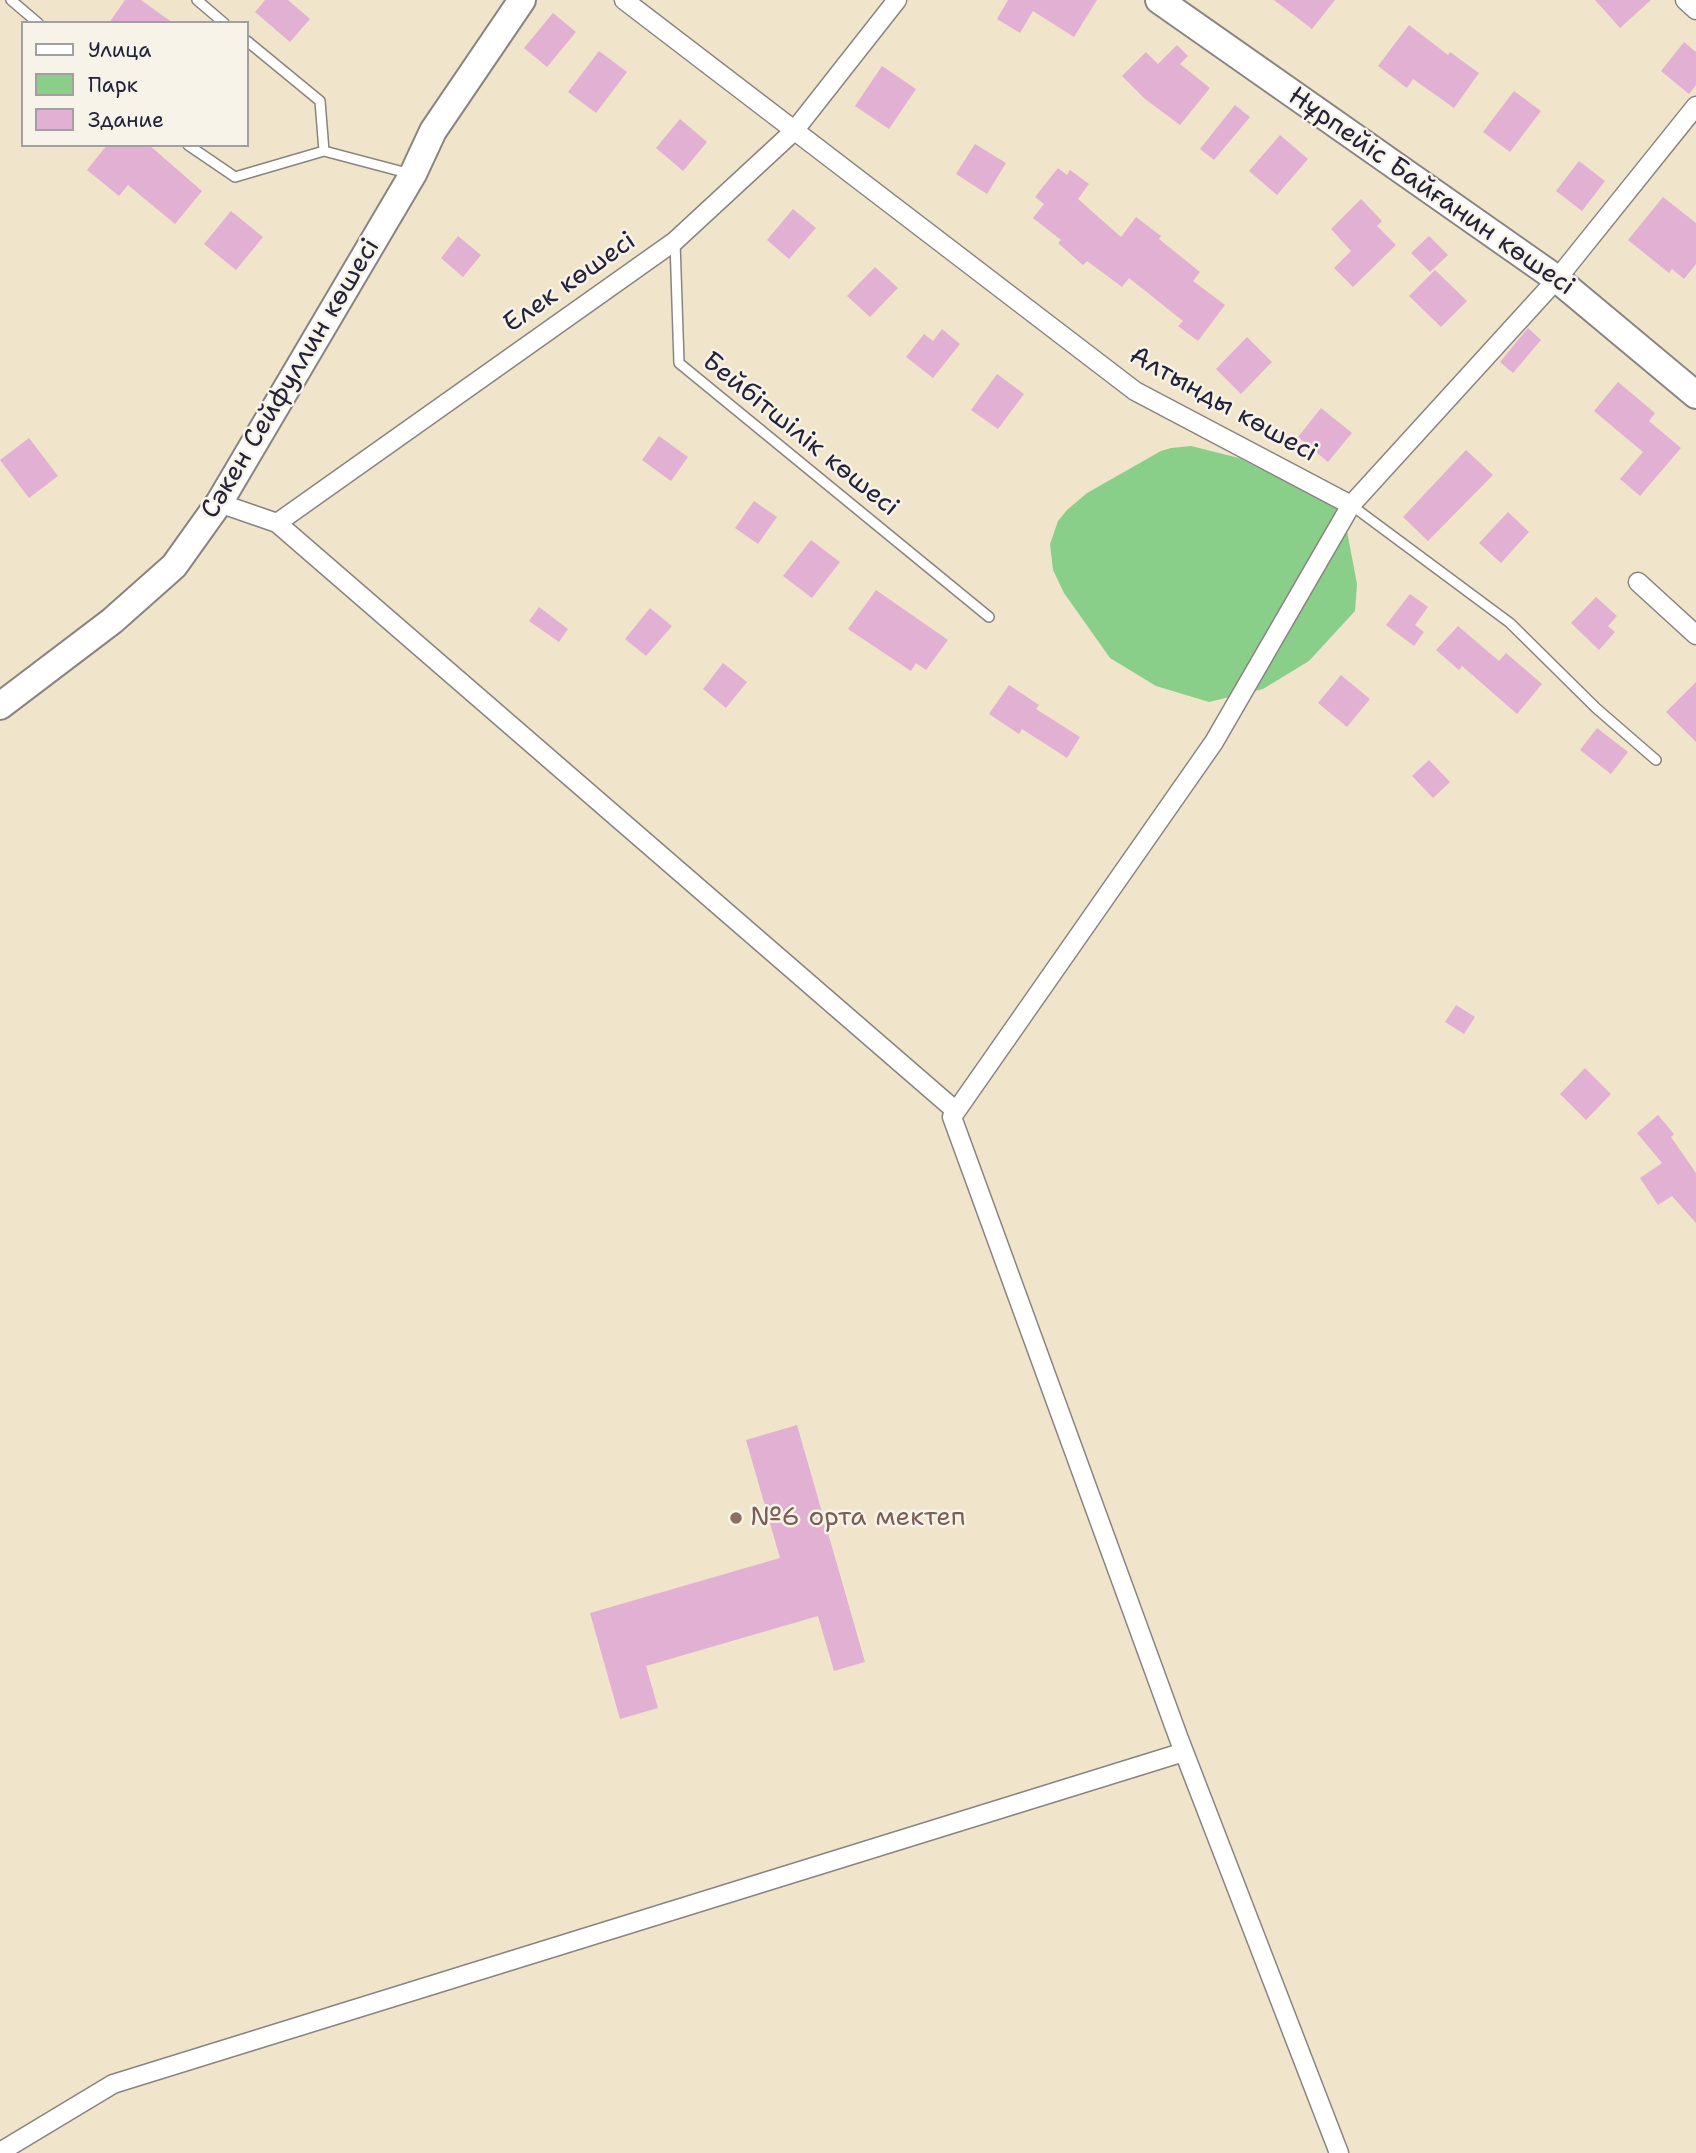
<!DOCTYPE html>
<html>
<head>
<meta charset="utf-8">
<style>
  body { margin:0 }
  #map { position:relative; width:1696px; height:2153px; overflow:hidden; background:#f0e5ca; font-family:"Shantell Sans",sans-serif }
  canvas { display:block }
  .legend { position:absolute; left:21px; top:21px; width:228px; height:126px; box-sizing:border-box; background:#f7f3e8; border:2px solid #a29fa3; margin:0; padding:9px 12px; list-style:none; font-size:21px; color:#22223b }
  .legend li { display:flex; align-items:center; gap:14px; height:35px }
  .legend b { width:35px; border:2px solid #a29fa3 }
</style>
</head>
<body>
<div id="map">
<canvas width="1696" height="2153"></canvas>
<ul class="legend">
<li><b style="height:9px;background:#fff"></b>Улица</li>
<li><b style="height:19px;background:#8acf89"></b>Парк</li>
<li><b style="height:19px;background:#e1b0d3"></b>Здание</li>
</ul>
</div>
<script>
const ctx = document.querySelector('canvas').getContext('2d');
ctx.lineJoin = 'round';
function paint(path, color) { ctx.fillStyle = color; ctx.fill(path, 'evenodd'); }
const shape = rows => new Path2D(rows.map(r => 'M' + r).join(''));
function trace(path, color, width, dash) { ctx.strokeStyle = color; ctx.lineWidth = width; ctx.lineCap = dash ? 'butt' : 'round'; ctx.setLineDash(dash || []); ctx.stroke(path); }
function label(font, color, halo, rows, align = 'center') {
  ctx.font = font + ' "Shantell Sans",sans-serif'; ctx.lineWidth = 5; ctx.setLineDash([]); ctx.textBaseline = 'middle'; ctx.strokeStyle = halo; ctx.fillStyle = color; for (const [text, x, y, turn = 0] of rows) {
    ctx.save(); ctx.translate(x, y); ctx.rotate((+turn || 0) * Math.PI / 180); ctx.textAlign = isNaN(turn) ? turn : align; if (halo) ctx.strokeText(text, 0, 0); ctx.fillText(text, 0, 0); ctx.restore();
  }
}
const green = shape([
  [1191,446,1239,458,1320,498,1336,508,1347,531,1357,584,1355,611,1309,661,1263,689,1209,702,1156,686,1110,658,1064,593,1053,570,1050,544,1058,521,1067,510,1087,493,1161,451,1171,448]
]);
const building = shape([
  [125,0,141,0,173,23,109,23],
  [265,0,288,0,310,19,290,42,255,12],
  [1008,0,1097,0,1074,37,1033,11,1020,33,997,19],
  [1274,0,1335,0,1312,29],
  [1595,0,1651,0,1620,28],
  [553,13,576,32,547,67,524,48],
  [1409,25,1448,55,1450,52,1479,73,1454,108,1413,79,1407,88,1378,66],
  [1684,42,1696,52,1696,85,1689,94,1661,71],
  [1177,45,1188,56,1180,64,1210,88,1180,125,1145,99,1122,76,1146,52,1158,64],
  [599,51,627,72,596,113,568,92],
  [882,66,916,89,889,129,855,106],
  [1514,91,1541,111,1510,152,1483,132],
  [1235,105,1250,117,1214,160,1200,149],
  [680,119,707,142,683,171,656,148],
  [1280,135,1308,159,1277,195,1249,171],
  [975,144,1006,163,987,194,956,174],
  [107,145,149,145,202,191,175,224,128,185,119,196,87,170],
  [1579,161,1605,181,1582,211,1556,191],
  [1058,168,1067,175,1070,170,1089,184,1078,199,1121,237,1136,217,1161,236,1159,239,1200,272,1193,281,1225,305,1198,341,1178,326,1183,321,1129,278,1122,287,1087,261,1083,265,1058,243,1061,240,1033,218,1044,204,1035,197],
  [1663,197,1696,223,1696,264,1684,279,1672,269,1669,273,1628,240],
  [1361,199,1382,221,1377,226,1396,245,1353,287,1334,268,1351,251,1331,229],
  [793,209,816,228,789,259,767,240],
  [231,211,263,237,236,270,204,244],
  [458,236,481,255,463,277,441,258],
  [1429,236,1448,255,1430,272,1411,253],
  [875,267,898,288,870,317,847,296],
  [1435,270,1467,301,1441,327,1409,296],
  [1528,328,1541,340,1513,373,1500,362],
  [942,329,960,344,933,378,906,357,924,334,933,341],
  [1247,337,1272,362,1241,394,1216,369],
  [997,374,1024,394,998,429,971,410],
  [1618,382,1655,413,1649,421,1681,448,1640,496,1620,479,1643,452,1594,411],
  [1321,408,1352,433,1328,462,1298,437],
  [659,436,688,457,671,481,642,460],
  [29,438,58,476,29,498,0,460],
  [1466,450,1493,475,1428,541,1403,517],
  [754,501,777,517,758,544,735,528],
  [1508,512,1529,532,1501,563,1479,543],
  [811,540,840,562,812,598,783,576],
  [876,590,948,640,926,670,916,663,911,671,848,629],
  [1410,594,1428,607,1415,625,1424,632,1414,646,1386,625],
  [1596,597,1617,616,1608,626,1615,632,1599,650,1571,623],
  [539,607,568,629,559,642,529,621],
  [650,608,672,626,646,656,625,639],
  [1458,626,1499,661,1506,653,1542,684,1517,714,1462,666,1459,670,1436,650],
  [723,663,747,682,726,708,703,689],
  [1341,675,1370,699,1347,727,1318,703],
  [1696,682,1696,742,1666,712],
  [1009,685,1039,705,1036,709,1080,737,1067,758,1022,729,1019,734,989,714],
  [1597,728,1628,752,1611,774,1580,750],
  [1429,760,1450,782,1433,798,1412,776],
  [1456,1005,1475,1017,1464,1034,1445,1022],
  [1585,1068,1611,1094,1586,1120,1560,1094],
  [1658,1115,1674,1134,1671,1137,1696,1173,1696,1223,1672,1196,1658,1205,1640,1178,1662,1163,1637,1133],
  [797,1425,865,1662,834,1671,818,1616,646,1666,658,1708,620,1719,590,1613,780,1558,746,1440]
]);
const lane = shape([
  [11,0,38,23],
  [197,0,224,23],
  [247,41,320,101,324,151],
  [188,145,235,177,324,151,411,174],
  [675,242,679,363,989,617],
  [1351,505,1510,623,1596,708,1656,760]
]);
const street = shape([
  [624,0,1135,391,1351,505],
  [1685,0,1696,10],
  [219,503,277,523,675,241,794,131,897,0],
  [277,523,956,1111],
  [1638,582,1696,635],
  [0,2152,113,2084,1184,1752],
  [1339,2153,1179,1739,952,1117,1214,742,1351,505,1557,279,1696,106]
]);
const secondary = shape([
  [1159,0,1557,279,1696,395],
  [0,706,112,621,174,566,219,503,413,174,433,131,522,0]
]);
const markers = [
  [736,1518,7,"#8d6e63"]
];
const streetNames = [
  ["Нұрпейіс Байғанин көшесі",1431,192,35],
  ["Елек көшесі",570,283,-35],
  ["Сәкен Сейфуллин көшесі",291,379,-59],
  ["Алтынды көшесі",1223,405,29],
  ["Бейбітшілік көшесі",800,435,39]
];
const educationNames = [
  ["№6 орта мектеп",750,1518]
];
paint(green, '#8acf89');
paint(building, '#e1b0d3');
trace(lane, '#898482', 12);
trace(street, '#898482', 21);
trace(secondary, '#898482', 30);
trace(lane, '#fff', 9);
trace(street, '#fff', 18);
trace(secondary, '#fff', 26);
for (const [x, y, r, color] of markers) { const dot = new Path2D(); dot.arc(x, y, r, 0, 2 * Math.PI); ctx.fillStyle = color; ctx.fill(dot); trace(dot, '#f7f3e8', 2.5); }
label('26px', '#22223b', '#f7f3e8', streetNames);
label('26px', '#785e54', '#f7f3e8', educationNames, 'left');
</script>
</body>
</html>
